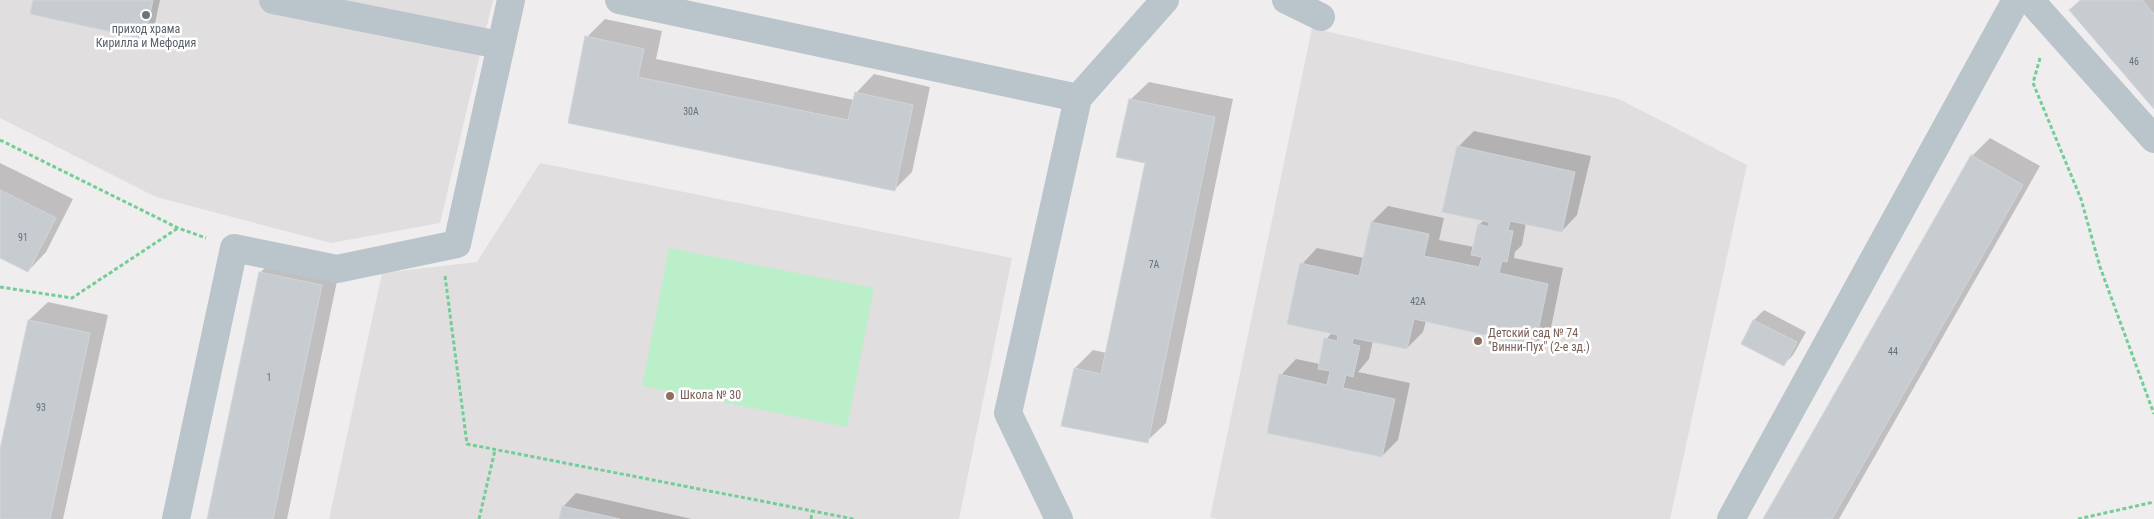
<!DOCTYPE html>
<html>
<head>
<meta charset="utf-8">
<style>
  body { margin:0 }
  canvas { display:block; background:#f0edee }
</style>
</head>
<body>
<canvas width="2154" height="519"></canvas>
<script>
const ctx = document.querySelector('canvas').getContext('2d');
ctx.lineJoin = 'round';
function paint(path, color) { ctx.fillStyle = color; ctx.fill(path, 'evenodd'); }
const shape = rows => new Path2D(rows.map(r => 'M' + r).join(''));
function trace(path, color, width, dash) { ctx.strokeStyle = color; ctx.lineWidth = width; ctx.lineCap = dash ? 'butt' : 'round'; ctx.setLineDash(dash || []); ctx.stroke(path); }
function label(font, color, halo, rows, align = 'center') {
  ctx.font = font + ' "Roboto Condensed",sans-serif'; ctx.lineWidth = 5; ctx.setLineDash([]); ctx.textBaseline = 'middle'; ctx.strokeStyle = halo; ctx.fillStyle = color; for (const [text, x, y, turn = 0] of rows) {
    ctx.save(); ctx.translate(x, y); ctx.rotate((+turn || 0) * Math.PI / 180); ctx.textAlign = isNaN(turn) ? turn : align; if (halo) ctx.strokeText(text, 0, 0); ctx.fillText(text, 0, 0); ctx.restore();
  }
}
const education = shape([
  [0,0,493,0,440,223,331,243,156,197,0,118],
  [1312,28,1619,99,1747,165,1670,519,1218,519,1210,517],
  [540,163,1012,258,959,519,329,519,382,273,477,262]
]);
const green = shape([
  [669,248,874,288,847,427,642,386]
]);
const shadow = shape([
  [35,0,160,0,154,28,144,37],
  [2080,0,2154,0,2154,108,2070,10],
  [605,19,662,31,656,59,854,100,856,93,874,74,930,87,912,172,894,190,570,122,587,37],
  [1149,82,1233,99,1166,423,1147,441,1075,368,1093,350,1107,353,1146,162,1130,100],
  [1474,131,1591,156,1577,215,1562,231,1526,223,1522,245,1515,252,1514,258,1563,268,1551,328,1535,344,1426,321,1423,332,1407,348,1373,341,1369,359,1358,372,1410,383,1398,440,1382,456,1281,375,1296,359,1320,364,1326,339,1332,333,1302,264,1317,248,1364,258,1372,222,1388,206,1444,218,1439,240,1474,247,1479,225,1484,220,1458,147],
  [1990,138,2040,166,1839,519,1764,519,1972,156],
  [0,163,73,199,46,252,28,271,0,257],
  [278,254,340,267,287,519,208,519,260,273],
  [48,302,108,315,63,519,0,519,0,455,29,320],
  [1764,310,1806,332,1793,355,1784,364,1742,343,1754,320],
  [576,493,692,519,560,519,563,507]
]);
const building = shape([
  [33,0,153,0,145,39,30,14,33,0],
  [2081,0,2142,0,2154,14,2154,109,2069,10,2081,0],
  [585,36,644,49,638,77,848,120,855,92,913,105,895,191,568,123,585,36],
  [1129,99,1215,117,1148,443,1061,426,1074,368,1101,374,1145,163,1116,157,1129,99],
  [1457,146,1575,172,1562,232,1510,221,1508,230,1513,231,1507,262,1502,261,1499,273,1548,284,1535,346,1414,319,1407,349,1353,338,1352,344,1360,346,1353,377,1346,375,1343,388,1395,399,1382,457,1267,433,1279,374,1327,385,1330,371,1318,369,1324,338,1337,341,1338,335,1287,324,1300,263,1359,276,1371,222,1429,234,1424,256,1479,267,1482,257,1471,255,1478,224,1489,227,1489,222,1442,212,1457,146],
  [1971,155,2023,185,1832,519,1763,519,1971,155],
  [0,190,56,218,28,272,0,258,0,190],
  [259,272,322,285,273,519,207,519,259,272],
  [28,320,90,333,50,519,0,519,0,449,28,320],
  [1753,320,1797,342,1784,366,1741,344,1753,320],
  [562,506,620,519,559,519,562,506]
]);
const path = shape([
  [2040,58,2033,83,2081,199,2100,267,2154,414],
  [0,140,178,228,206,238],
  [445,276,467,444,854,519],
  [0,287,72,298,178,228],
  [479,519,495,450],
  [811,519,812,511],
  [2078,519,2154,502]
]);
const minor = shape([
  [273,0,499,45],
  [619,0,1078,98],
  [1286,0,1321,17],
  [2030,0,2154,139],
  [176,519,234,248,337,269,457,244,511,0],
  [1059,519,1008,413,1078,98,1165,0],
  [1731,519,2016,0]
]);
const markers = [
  [146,15,5,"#6b7280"],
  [1478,341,5,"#8d6e63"],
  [670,396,5,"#8d6e63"]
];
const numberNames = [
  ["46",2134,62],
  ["30А",691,112],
  ["91",23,238],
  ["7А",1154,265],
  ["42А",1418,302],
  ["44",1893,352],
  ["1",269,378],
  ["93",41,408]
];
const worshipNames = [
  ["приход храма",146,30],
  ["Кирилла и Мефодия",146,44]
];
const educationNames = [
  ["Детский сад № 74",1488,334],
  ["\"Винни-Пух\" (2-е зд.)",1488,348],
  ["Школа № 30",680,396]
];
paint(education, '#e1dee0');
paint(green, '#baefc9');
paint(shadow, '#0003');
paint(building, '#c7ccd1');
trace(building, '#d1d5d9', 1);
trace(path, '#72ce96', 3, [4, 2.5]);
trace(minor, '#b9c4cb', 28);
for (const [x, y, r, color] of markers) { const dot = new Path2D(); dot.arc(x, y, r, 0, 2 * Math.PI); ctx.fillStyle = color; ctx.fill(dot); trace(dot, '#fff', 2); }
label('10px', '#667178', null, numberNames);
label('12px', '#5b616d', '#fff', worshipNames);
label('12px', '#785e54', '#fff', educationNames, 'left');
</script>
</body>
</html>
